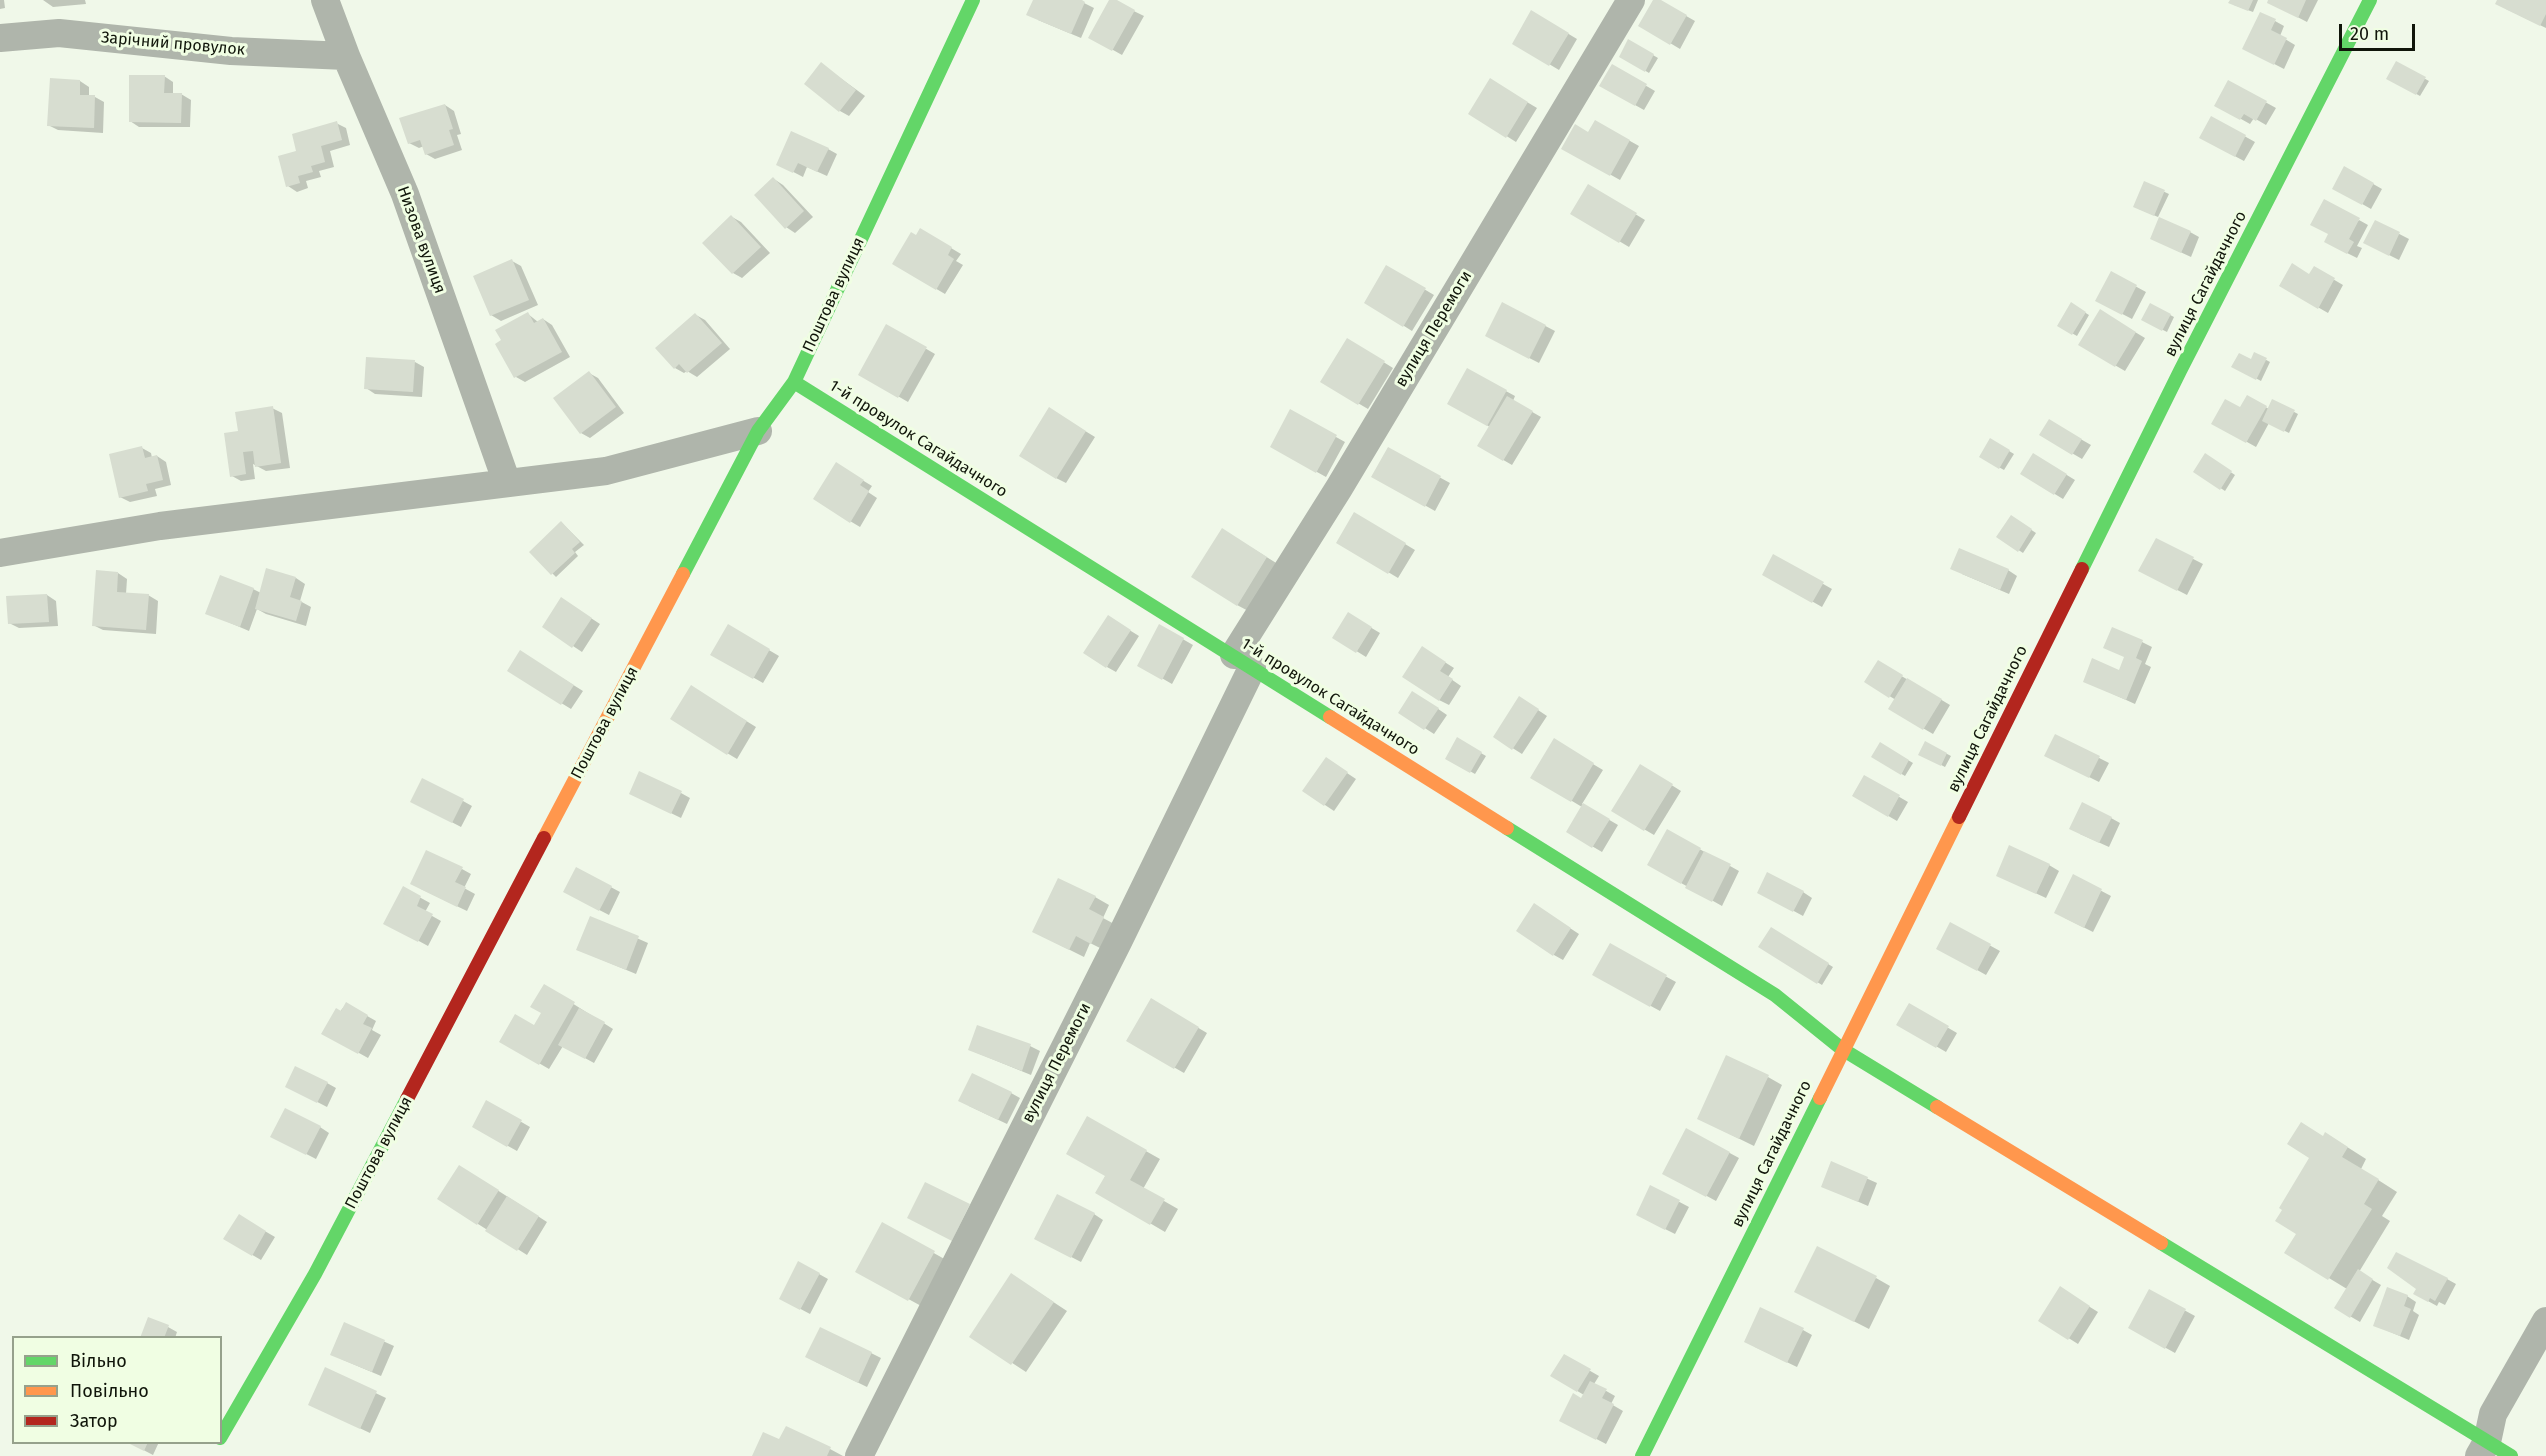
<!DOCTYPE html>
<html>
<head>
<meta charset="utf-8">
<style>
  body { margin:0 }
  #map { position:relative; width:2546px; height:1456px; overflow:hidden; background:#f0f8e9; font-family:"Fira Sans",sans-serif }
  canvas { display:block }
  .legend { position:absolute; left:12px; top:1336px; width:210px; height:108px; box-sizing:border-box; background:#f0fee3; border:2px solid #96a18c; margin:0; padding:8px 10px; list-style:none; font-size:18px; color:#10150a }
  .legend li { display:flex; align-items:center; gap:12px; height:30px }
  .legend b { width:30px; border:2px solid #96a18c }
  .scale { position:absolute; left:2339px; top:24px; width:76px; height:27px; box-sizing:border-box; border:3px solid #10150a; border-top:0; padding-left:8px; font-size:18px; line-height:21px; white-space:nowrap; color:#10150a; -webkit-text-stroke:4px #f0fee3; paint-order:stroke }
</style>
</head>
<body>
<div id="map">
<canvas width="2546" height="1456"></canvas>
<ul class="legend">
<li><b style="height:8px;background:#63d668"></b>Вільно</li>
<li><b style="height:8px;background:#ff974d"></b>Повільно</li>
<li><b style="height:8px;background:#b3261e"></b>Затор</li>
</ul>
<div class="scale">20 m</div>
</div>
<script>
const ctx = document.querySelector('canvas').getContext('2d');
ctx.lineJoin = 'round';
function paint(path, color) { ctx.fillStyle = color; ctx.fill(path, 'evenodd'); }
const shape = rows => new Path2D(rows.map(r => 'M' + r).join(''));
function trace(path, color, width, dash) { ctx.strokeStyle = color; ctx.lineWidth = width; ctx.lineCap = dash ? 'butt' : 'round'; ctx.setLineDash(dash || []); ctx.stroke(path); }
function label(font, color, halo, rows, align = 'center') {
  ctx.font = font + ' "Fira Sans",sans-serif'; ctx.lineWidth = 6; ctx.setLineDash([]); ctx.textBaseline = 'middle'; ctx.strokeStyle = halo; ctx.fillStyle = color; for (const [text, x, y, turn = 0] of rows) {
    ctx.save(); ctx.translate(x, y); ctx.rotate((+turn || 0) * Math.PI / 180); ctx.textAlign = isNaN(turn) ? turn : align; if (halo) ctx.strokeText(text, 0, 0); ctx.fillText(text, 0, 0); ctx.restore();
  }
}
const shadow = shape([
  [0,0,4,0,5,8,0,9],
  [43,0,85,0,86,4,53,7],
  [1034,0,1078,0,1094,8,1081,38,1038,20],
  [1111,0,1144,16,1122,55,1090,37],
  [1655,0,1658,0,1695,21,1680,49,1640,25],
  [2231,0,2258,0,2253,12,2234,5],
  [2270,0,2318,0,2307,22,2278,7],
  [2499,0,2546,0,2546,28,2506,9],
  [1532,12,1577,39,1559,70,1514,43],
  [2275,21,2284,26,2280,36,2295,45,2284,69,2253,53],
  [1629,41,1658,58,1649,73,1621,56],
  [2396,63,2429,81,2420,96,2388,78],
  [821,64,865,96,849,116,840,111],
  [1612,66,1655,91,1644,110,1601,86],
  [164,76,173,82,173,94,181,94,191,100,190,127,139,127,130,121],
  [51,80,80,81,89,87,89,97,95,97,104,102,103,133,58,130,48,125],
  [1490,80,1537,108,1516,142,1470,113],
  [2229,82,2276,108,2266,125,2254,118,2250,124,2216,105],
  [445,105,454,111,461,134,457,135,462,150,435,159,426,154,424,146,419,148,409,143],
  [2212,118,2255,142,2244,161,2210,143],
  [1596,122,1639,146,1620,180,1563,148,1589,134],
  [336,123,346,128,350,145,330,151,334,167,319,171,321,177,306,181,308,188,297,192,288,186,298,152],
  [828,149,837,154,827,176,807,167,803,177,778,164],
  [2345,168,2382,189,2371,209,2334,188],
  [774,179,783,185,813,217,795,233,786,227],
  [2145,183,2169,194,2158,217,2139,209],
  [1589,186,1645,220,1629,247,1572,213],
  [732,217,741,222,770,253,742,278,733,273,705,243],
  [2359,220,2368,225,2357,246,2362,248,2357,258,2335,247],
  [2376,222,2409,239,2399,260,2375,248],
  [921,230,961,254,956,261,963,265,945,294,894,264],
  [2190,232,2199,237,2191,257,2152,239],
  [512,261,521,266,538,305,501,321,491,315],
  [1387,267,1434,295,1412,331,1366,302],
  [2314,268,2343,285,2328,313,2281,286,2310,276],
  [2111,273,2146,292,2132,319,2107,306],
  [1503,304,1555,331,1539,363,1496,341],
  [2071,304,2089,315,2077,336,2059,326],
  [2151,305,2174,317,2167,332,2143,320],
  [2100,311,2145,338,2125,371,2080,345],
  [528,314,538,322,543,319,552,325,570,357,525,382,516,377],
  [696,315,705,320,730,349,697,377,687,371,684,373,675,368],
  [887,326,935,354,908,402,860,374],
  [1348,340,1393,368,1368,409,1322,382],
  [2255,354,2270,362,2261,381,2233,366,2252,361],
  [415,362,424,367,422,397,375,394,366,388],
  [1467,370,1515,396,1513,401,1541,417,1512,465,1479,446,1490,427,1449,404],
  [589,373,598,378,624,413,590,438,581,433],
  [2247,397,2269,409,2273,401,2298,414,2289,433,2269,423,2256,447,2213,423,2241,409],
  [272,408,282,413,290,468,266,471,253,464,255,479,241,481,232,476,239,432],
  [1291,412,1345,442,1326,477,1272,447],
  [1059,415,1095,437,1066,483,1056,478],
  [2049,421,2091,445,2082,459,2041,435],
  [1991,440,2014,454,2004,470,1981,457],
  [142,448,151,453,152,458,157,456,166,462,171,485,155,489,157,496,130,502,120,497],
  [1388,449,1450,483,1435,511,1373,476],
  [2034,455,2075,480,2063,499,2022,474],
  [2205,455,2235,475,2225,491,2195,471],
  [836,464,872,486,868,492,877,498,860,527,850,521],
  [1355,514,1415,550,1398,578,1338,542],
  [2012,517,2036,533,2023,553,1999,537],
  [562,523,584,545,575,552,578,556,556,577,531,552],
  [1236,538,1281,566,1252,613,1237,605],
  [2156,540,2203,564,2187,595,2150,576],
  [1774,556,1832,589,1822,607,1764,574],
  [2008,570,2017,576,2009,594,1962,574],
  [118,573,127,579,126,594,148,595,158,601,156,634,103,630,93,625],
  [296,578,305,584,300,601,311,607,306,626,266,614,257,609,249,631,207,613,253,589,261,593],
  [47,595,56,601,58,626,19,628,9,623],
  [571,605,600,624,582,652,573,646],
  [1348,614,1380,633,1366,657,1334,637],
  [1118,623,1139,636,1116,672,1107,667],
  [728,626,779,656,763,683,712,654],
  [1160,626,1193,645,1172,684,1139,665],
  [2142,642,2152,647,2145,664,2151,667,2135,704,2084,681,2119,672],
  [1432,654,1454,668,1448,677,1461,686,1449,705,1439,700],
  [530,658,583,691,571,709,509,671],
  [1878,662,1950,705,1933,734,1890,709,1896,700,1866,682],
  [701,693,756,727,737,759,727,753],
  [1422,698,1447,715,1434,734,1400,712],
  [1529,704,1547,716,1522,754,1495,737],
  [2056,736,2109,763,2099,782,2055,760],
  [1457,739,1486,756,1475,774,1447,758],
  [1554,741,1603,770,1582,804,1618,825,1602,852,1568,832,1582,807,1532,777],
  [1926,743,1951,756,1945,767,1920,754],
  [1881,744,1913,763,1905,776,1873,757],
  [1335,765,1356,779,1334,811,1304,791],
  [1641,766,1681,791,1654,835,1613,811],
  [1865,777,1908,802,1897,821,1854,796],
  [681,793,690,798,681,818,640,798],
  [463,801,472,806,461,827,421,806],
  [2111,818,2120,823,2109,847,2080,834],
  [1667,831,1739,871,1722,906,1649,865],
  [2049,865,2059,871,2046,898,2007,880],
  [462,869,471,874,464,888,475,894,467,911,421,889],
  [577,869,620,892,609,915,574,897],
  [2073,876,2111,896,2093,932,2065,918],
  [403,888,430,903,425,912,441,921,428,946,395,928],
  [1803,892,1812,898,1803,916,1768,897],
  [1095,897,1109,905,1103,918,1118,926,1106,951,1090,943,1084,957,1048,939],
  [1544,911,1579,934,1563,960,1554,955],
  [591,918,648,943,636,974,588,954],
  [1951,924,2000,951,1986,975,1938,948],
  [1771,929,1833,967,1822,985,1760,947],
  [1610,946,1676,982,1660,1011,1594,975],
  [545,986,613,1029,594,1063,563,1046,549,1069,501,1041,534,1027,543,1013],
  [1151,1000,1207,1033,1184,1073,1128,1041],
  [346,1004,376,1021,372,1030,381,1035,368,1058,323,1033],
  [1909,1005,1957,1033,1946,1052,1898,1024],
  [1030,1046,1040,1051,1031,1075,970,1050],
  [1768,1077,1782,1085,1754,1146,1699,1119],
  [327,1083,336,1088,327,1107,296,1091],
  [1011,1093,1020,1098,1007,1124,969,1106],
  [487,1102,530,1127,517,1151,474,1127],
  [1087,1118,1160,1159,1143,1189,1178,1209,1165,1232,1097,1192,1106,1175],
  [320,1127,329,1133,316,1159,281,1141],
  [1687,1130,1739,1158,1716,1201,1674,1178],
  [2323,1137,2344,1145,2366,1159,2361,1169,2397,1192,2382,1216,2390,1221,2359,1272,2381,1285,2360,1322,2336,1308,2347,1289,2286,1252,2298,1233],
  [1832,1163,1877,1183,1868,1206,1822,1186],
  [469,1172,547,1222,527,1255,478,1224],
  [1651,1187,1689,1207,1675,1234,1647,1220],
  [1094,1214,1103,1220,1081,1262,1046,1244],
  [239,1216,275,1237,261,1260,225,1239],
  [882,1224,948,1261,923,1307,857,1271],
  [819,1274,828,1279,810,1314,780,1298],
  [1876,1278,1890,1286,1869,1329,1810,1299],
  [2447,1279,2456,1284,2445,1305,2439,1302,2437,1306,2415,1294],
  [1026,1284,1067,1311,1026,1372,971,1336],
  [2149,1291,2195,1316,2175,1353,2130,1328],
  [2069,1294,2098,1312,2078,1344,2040,1320],
  [2407,1296,2416,1302,2413,1311,2419,1315,2409,1340,2374,1325],
  [345,1324,394,1346,381,1376,341,1359],
  [168,1327,177,1332,175,1338,142,1338],
  [1803,1330,1812,1335,1797,1367,1755,1347],
  [871,1353,881,1358,867,1387,816,1362],
  [1564,1356,1599,1376,1594,1384,1615,1396,1611,1404,1623,1411,1606,1444,1570,1425,1584,1395,1552,1376],
  [325,1369,386,1398,370,1433,319,1409],
  [786,1428,830,1449,843,1456,753,1456,780,1441],
  [128,1442,159,1442,153,1455]
]);
const building = shape([
  [1033,0,1082,0,1085,2,1071,34,1026,15],
  [1109,0,1117,0,1135,10,1112,51,1088,38],
  [1653,0,1661,0,1687,15,1670,45,1638,26],
  [2230,0,2253,0,2248,11,2228,3],
  [2268,0,2306,0,2298,18,2267,3],
  [2497,0,2546,0,2546,14,2540,26,2495,4],
  [1531,10,1569,33,1549,66,1512,44],
  [2260,12,2276,19,2271,30,2287,38,2274,65,2242,49],
  [1628,39,1654,54,1645,72,1619,57],
  [2396,61,2426,77,2416,95,2386,79],
  [821,62,856,90,839,112,804,84],
  [1612,64,1647,84,1635,106,1599,86],
  [129,75,165,75,164,93,182,93,181,123,129,122],
  [50,78,80,80,80,95,95,95,94,128,47,126],
  [1490,78,1528,102,1506,138,1468,114],
  [2228,80,2267,101,2256,121,2244,114,2240,120,2214,106],
  [445,104,453,129,449,130,454,145,425,155,420,140,408,144,399,118],
  [2211,116,2246,135,2235,157,2199,138],
  [1595,120,1630,140,1610,176,1561,149,1575,124,1588,132],
  [337,121,342,140,321,146,325,162,311,166,313,172,298,176,300,183,286,187,278,156,296,151,292,134],
  [791,131,829,148,817,172,798,163,793,173,776,165],
  [2344,166,2374,183,2362,205,2332,189],
  [773,177,804,211,785,229,754,195],
  [2144,181,2165,190,2154,216,2133,207],
  [1588,184,1637,213,1619,243,1570,214],
  [2324,199,2360,218,2349,239,2354,242,2347,254,2324,242,2328,234,2310,225],
  [731,215,761,247,732,274,702,243],
  [2159,217,2191,231,2181,253,2150,239],
  [2375,220,2400,232,2389,256,2363,243],
  [920,228,952,247,948,255,954,259,936,290,892,264,911,232,916,235],
  [512,259,529,300,490,316,473,276],
  [2292,263,2309,274,2314,266,2335,278,2318,309,2279,286],
  [1386,265,1426,288,1403,327,1364,303],
  [2111,271,2137,285,2122,315,2095,301],
  [1502,302,1546,325,1529,359,1485,336],
  [2071,302,2086,312,2072,335,2057,326],
  [2150,303,2171,314,2162,331,2141,320],
  [2100,309,2136,332,2115,367,2078,345],
  [528,312,534,323,543,318,562,352,514,378,495,344,501,340,495,330],
  [695,313,722,343,687,373,679,364,674,369,655,348],
  [886,324,927,347,898,398,858,375],
  [1347,338,1385,361,1358,405,1320,382],
  [2254,352,2267,358,2256,380,2231,367,2239,353,2251,359],
  [366,357,415,360,413,392,364,389],
  [1467,368,1507,390,1487,426,1447,404],
  [589,371,616,407,580,434,553,398],
  [2247,395,2267,406,2246,443,2211,424,2225,399,2240,407],
  [1507,396,1533,411,1503,461,1477,446],
  [2272,399,2295,410,2284,432,2262,421],
  [273,406,281,463,255,467,253,451,243,452,246,474,230,477,224,433,238,431,235,412],
  [1049,407,1086,431,1056,479,1019,456],
  [1290,409,1337,435,1316,473,1270,447],
  [2049,419,2082,439,2072,455,2039,435],
  [1990,438,2010,450,1999,469,1979,457],
  [142,446,145,458,157,455,163,480,146,484,148,491,119,498,109,454],
  [1388,447,1441,476,1425,507,1371,477],
  [2033,453,2067,474,2054,495,2020,474],
  [2205,453,2232,471,2220,490,2193,472],
  [836,462,864,480,860,485,869,491,850,523,813,499],
  [1354,512,1406,543,1388,574,1336,543],
  [2011,515,2032,529,2018,552,1996,537],
  [561,521,580,542,572,549,575,553,551,575,529,552],
  [1222,528,1267,557,1237,606,1191,577],
  [2156,538,2194,557,2177,591,2138,571],
  [1959,548,2009,569,2000,590,1950,569],
  [1773,554,1824,582,1812,603,1762,575],
  [266,568,296,577,290,597,302,601,296,621,255,609],
  [96,570,118,572,117,592,149,594,146,630,92,626],
  [220,575,254,588,240,627,205,614],
  [47,594,49,622,8,624,6,596],
  [561,597,592,618,572,648,542,627],
  [1348,612,1372,627,1356,653,1332,638],
  [1108,615,1131,630,1106,668,1083,653],
  [728,624,770,649,753,679,710,655],
  [1159,624,1184,638,1162,680,1137,666],
  [2112,627,2143,640,2136,658,2142,661,2126,700,2083,682,2092,658,2119,670,2124,657,2103,648],
  [1422,646,1446,662,1440,671,1453,679,1439,701,1402,677],
  [520,650,574,685,561,705,507,671],
  [1878,660,1903,675,1889,698,1864,682],
  [1907,678,1942,699,1923,730,1888,709],
  [691,685,747,721,727,755,670,719],
  [1412,691,1439,708,1424,730,1398,713],
  [1519,696,1539,709,1512,750,1493,737],
  [2055,734,2100,756,2089,778,2044,756],
  [1457,737,1482,752,1470,773,1445,759],
  [1554,738,1594,763,1571,802,1530,778],
  [1925,741,1947,753,1941,766,1918,755],
  [1880,742,1909,760,1901,775,1871,757],
  [1326,757,1348,772,1324,806,1302,791],
  [1640,764,1673,784,1644,831,1611,811],
  [639,771,682,791,671,814,629,794],
  [1864,775,1900,795,1888,817,1852,796],
  [422,778,464,799,452,823,410,802],
  [2082,802,2112,817,2099,843,2069,829],
  [1583,803,1610,819,1592,848,1566,832],
  [1667,829,1701,848,1681,884,1647,865],
  [2009,845,2050,864,2036,894,1996,876],
  [426,850,463,867,455,882,466,887,457,907,410,884],
  [1704,851,1731,864,1712,902,1685,888],
  [576,867,612,886,599,911,563,892],
  [1767,872,1804,891,1793,912,1757,893],
  [2073,874,2102,889,2084,928,2054,913],
  [1058,878,1096,896,1089,909,1104,917,1091,944,1076,936,1069,950,1032,932],
  [403,886,421,896,417,906,433,914,418,942,383,924],
  [1534,903,1571,928,1553,956,1516,931],
  [590,916,639,936,626,970,576,950],
  [1950,922,1991,944,1977,971,1936,949],
  [1771,927,1829,963,1817,984,1758,947],
  [1610,943,1667,975,1650,1007,1592,975],
  [544,984,575,1002,539,1065,499,1042,515,1014,534,1025,541,1013,530,1007],
  [1151,998,1199,1027,1174,1069,1126,1041],
  [346,1002,368,1015,363,1024,372,1028,358,1054,321,1034,336,1008,341,1011],
  [1909,1003,1949,1026,1936,1048,1896,1025],
  [579,1008,605,1022,585,1059,558,1045],
  [977,1025,1031,1044,1022,1071,968,1050],
  [1726,1055,1769,1075,1739,1139,1697,1119],
  [295,1066,328,1082,317,1103,285,1087],
  [972,1073,1012,1092,998,1120,958,1101],
  [486,1100,522,1120,507,1147,472,1127],
  [285,1108,321,1126,306,1155,270,1137],
  [1087,1116,1147,1150,1130,1180,1165,1199,1150,1225,1095,1193,1105,1176,1066,1154],
  [2301,1122,2323,1136,2325,1132,2348,1147,2342,1157,2379,1179,2364,1204,2372,1209,2328,1280,2284,1253,2296,1234,2275,1221,2282,1210,2279,1208,2309,1158,2287,1144],
  [1686,1128,1730,1152,1706,1197,1662,1174],
  [1831,1161,1868,1177,1858,1202,1821,1187],
  [459,1165,499,1190,477,1225,437,1199],
  [925,1182,970,1204,952,1241,907,1218],
  [1650,1185,1680,1200,1665,1230,1636,1215],
  [1057,1194,1095,1213,1071,1258,1034,1239],
  [507,1196,539,1216,517,1251,485,1231],
  [239,1214,266,1231,252,1256,223,1239],
  [882,1222,935,1251,908,1301,855,1272],
  [1817,1246,1877,1276,1854,1322,1794,1292],
  [2396,1252,2448,1278,2435,1301,2430,1298,2428,1302,2413,1294,2416,1289,2387,1268],
  [798,1261,820,1273,800,1310,779,1299],
  [2358,1269,2373,1279,2350,1318,2334,1308],
  [1011,1273,1054,1302,1011,1365,969,1337],
  [2060,1286,2090,1306,2068,1340,2038,1321],
  [2387,1287,2408,1295,2404,1306,2411,1309,2400,1336,2373,1326],
  [2149,1289,2186,1309,2165,1349,2128,1328],
  [1760,1307,1804,1328,1787,1363,1744,1342],
  [148,1317,169,1325,164,1338,140,1338],
  [344,1322,385,1340,372,1372,330,1355],
  [820,1327,872,1352,858,1383,805,1357],
  [1564,1354,1591,1369,1577,1392,1550,1376],
  [325,1367,377,1391,360,1429,308,1405],
  [1590,1381,1607,1389,1602,1398,1614,1404,1596,1440,1559,1421,1573,1393,1581,1398],
  [786,1426,831,1447,827,1456,752,1456,763,1432,779,1439],
  [126,1442,148,1442,144,1451]
]);
const street = shape([
  [325,0,346,56,405,194,507,483],
  [0,38,59,33,231,51,346,56],
  [0,553,160,526,606,471,758,431],
  [1234,655,1339,488,1631,0],
  [859,1456,1118,942,1252,668],
  [2479,1456,2487,1442,2493,1414,2546,1321]
]);
const fast = shape([
  [794,382,1330,717],
  [2082,569,2180,371,2370,0],
  [683,574,758,431,794,382,973,0],
  [1507,828,1775,995,1842,1049,1937,1107],
  [2161,1243,2511,1456],
  [220,1438,315,1274,407,1099],
  [1642,1456,1820,1098]
]);
const slow = shape([
  [1330,717,1507,828],
  [544,838,683,574],
  [1820,1098,1959,817],
  [1937,1107,2161,1243]
]);
const jam = shape([
  [1959,817,2082,569],
  [407,1099,544,838]
]);
const streetNames = [
  ["Зарічний провулок",173,44,5],
  ["Низова вулиця",421,240,70],
  ["вулиця Сагайдачного",2206,284,-63],
  ["Поштова вулиця",834,295,-65],
  ["вулиця Перемоги",1434,329,-59],
  ["1-й провулок Сагайдачного",918,439,32],
  ["1-й провулок Сагайдачного",1330,697,32],
  ["вулиця Сагайдачного",1988,719,-64],
  ["Поштова вулиця",605,723,-62],
  ["вулиця Перемоги",1057,1063,-63],
  ["Поштова вулиця",379,1153,-62],
  ["вулиця Сагайдачного",1772,1154,-64]
];
paint(shadow, '#0003');
paint(building, '#d7ddd0');
trace(street, '#afb5ab', 28);
trace(fast, '#63d668', 14);
trace(slow, '#ff974d', 14);
trace(jam, '#b3261e', 14);
label('16px', '#10150a', '#f0fee3', streetNames);
</script>
</body>
</html>
